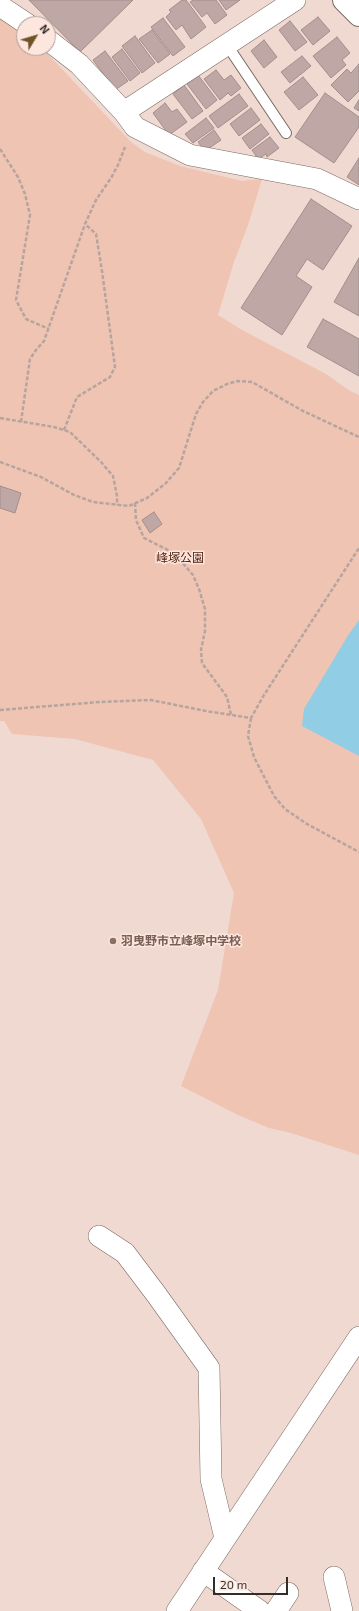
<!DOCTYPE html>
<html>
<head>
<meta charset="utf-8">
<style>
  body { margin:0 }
  #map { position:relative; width:359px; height:1611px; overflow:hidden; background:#efd9d1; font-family:"Exo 2",sans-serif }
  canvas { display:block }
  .north { position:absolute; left:16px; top:16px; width:40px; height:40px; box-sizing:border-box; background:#fce6de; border:1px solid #ac9c95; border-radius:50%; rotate:52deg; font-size:11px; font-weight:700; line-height:16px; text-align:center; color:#342c28 }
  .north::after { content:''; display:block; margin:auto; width:14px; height:18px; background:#715327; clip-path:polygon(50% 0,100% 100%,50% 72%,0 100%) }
  .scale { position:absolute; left:213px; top:1577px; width:75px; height:18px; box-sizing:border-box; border:2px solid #342c28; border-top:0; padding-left:5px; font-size:12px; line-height:14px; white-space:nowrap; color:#342c28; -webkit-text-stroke:3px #fce6de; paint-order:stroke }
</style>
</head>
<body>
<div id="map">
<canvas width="359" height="1611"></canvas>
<div class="north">N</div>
<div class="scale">20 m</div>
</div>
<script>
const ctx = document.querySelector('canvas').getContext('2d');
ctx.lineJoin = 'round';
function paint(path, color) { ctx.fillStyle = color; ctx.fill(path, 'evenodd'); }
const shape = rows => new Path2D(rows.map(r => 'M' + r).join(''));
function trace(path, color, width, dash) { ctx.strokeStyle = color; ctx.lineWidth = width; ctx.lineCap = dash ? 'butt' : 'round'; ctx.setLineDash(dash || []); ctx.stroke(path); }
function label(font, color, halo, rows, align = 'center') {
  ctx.font = font + ' "Exo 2","Noto Sans JP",sans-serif'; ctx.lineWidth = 3; ctx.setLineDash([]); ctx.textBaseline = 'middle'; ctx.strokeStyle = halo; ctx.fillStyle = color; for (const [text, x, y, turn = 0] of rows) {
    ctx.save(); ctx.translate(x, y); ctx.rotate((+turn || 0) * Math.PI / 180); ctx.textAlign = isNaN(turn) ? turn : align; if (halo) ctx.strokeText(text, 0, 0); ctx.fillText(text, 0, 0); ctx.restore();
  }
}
const green = shape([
  [0,15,24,34,24,48,42,48,131,142,145,152,180,166,242,181,262,179,248,225,234,262,218,315,242,330,326,374,350,391,359,395,359,1155,291,1133,269,1128,238,1115,181,1086,218,990,234,893,201,819,153,760,75,739,12,734,4,721,0,721]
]);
const water = shape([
  [359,620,359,756,302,726,304,709,347,637]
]);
const building = shape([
  [29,0,133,0,80,52,29,0],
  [182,0,186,0,206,27,191,39,182,25,176,30,166,17,171,12,169,10,182,0],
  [193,0,216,0,227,15,215,24,207,13,202,17,190,2,193,0],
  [219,0,240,0,226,10,219,0],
  [318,17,330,31,313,45,301,30,318,17],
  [163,18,185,47,173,56,151,27,163,18],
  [290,21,307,42,295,51,279,30,290,21],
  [152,30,170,54,158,63,139,39,152,30],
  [135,36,155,63,142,73,122,46,135,36],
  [337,37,350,53,342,60,346,65,331,78,313,56,337,37],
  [264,40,277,57,264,68,251,51,264,40],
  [122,49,140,73,130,81,112,57,122,49],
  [105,51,128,81,115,90,93,60,105,51],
  [302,56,311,66,290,83,281,72,302,56],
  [359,64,359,91,348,102,331,85,347,69,351,73,359,64],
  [216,70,224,80,231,75,241,88,231,96,228,93,220,100,204,79,216,70],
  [198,75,217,100,206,109,187,84,198,75],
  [303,77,318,95,299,110,284,92,303,77],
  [184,85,203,111,192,119,173,94,184,85],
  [325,93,359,117,359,127,334,163,295,137,325,93],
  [239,94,248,106,218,128,209,116,239,94],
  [359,100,359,111,354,108,359,100],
  [165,103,172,112,177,109,187,122,169,135,153,113,165,103],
  [251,108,260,120,239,136,230,124,251,108],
  [206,118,214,128,193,143,185,134,206,118],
  [261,124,269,134,250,149,242,138,261,124],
  [214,130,221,140,208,149,207,147,203,149,198,142,214,130],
  [270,137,279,148,267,157,266,154,258,159,252,150,270,137],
  [359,158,359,185,347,177,359,158],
  [311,199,352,226,323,270,307,259,296,276,312,287,282,335,241,308,311,199],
  [359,258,359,316,334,302,359,258],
  [323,319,359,339,359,376,307,347,323,319],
  [0,486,21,493,15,513,0,508,0,486],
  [154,512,162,524,150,533,142,520,154,512]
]);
const path = shape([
  [0,149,18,177,25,194,30,215,16,300,26,319,49,329],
  [0,418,54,427,70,432,101,462,113,476,117,496,117,505],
  [21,422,30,359,36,350,44,341,85,224,96,200,111,178,118,165,125,147],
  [64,430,77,397,110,377,115,367,102,271,96,234,85,224],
  [0,462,41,477,74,495,93,502,129,506,147,498,166,483,179,468,196,414,203,402,213,391,227,384,238,381,252,382,303,411,359,437],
  [135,503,136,520,144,538,174,553,193,575,199,589,205,609,205,631,201,650,202,663,227,697,231,715],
  [0,710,99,702,151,700,206,711,251,718,264,695,359,548],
  [251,718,248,736,254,757,274,796,285,809,307,824,359,852]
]);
const service = shape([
  [227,45,286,133]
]);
const minor = shape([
  [0,6,27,24],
  [48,40,79,64,124,112,135,127,190,155,317,179,359,199],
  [124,112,295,0],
  [99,1236,125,1253,156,1294,209,1368,211,1479,225,1538],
  [203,1571,260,1611],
  [334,1577,342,1611],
  [177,1611,359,1337],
  [276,1611,288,1593]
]);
const tertiary = shape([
  [344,0,359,15]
]);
const markers = [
  [113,941,4,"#8d6e63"]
];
const parkNames = [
  ["峰塚公園",180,558]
];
const educationNames = [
  ["羽曳野市立峰塚中学校",121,941]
];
paint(green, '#f0c4b3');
paint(water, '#91cde4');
paint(building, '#bea7a5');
trace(building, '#a48e8c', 1);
trace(service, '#7c6961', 12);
trace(minor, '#7c6961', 22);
trace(tertiary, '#7c6961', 24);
trace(path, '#b6a49e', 2.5, [4, 2]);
trace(service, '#fff', 10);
trace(minor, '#fff', 21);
trace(tertiary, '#fff', 22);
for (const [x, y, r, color] of markers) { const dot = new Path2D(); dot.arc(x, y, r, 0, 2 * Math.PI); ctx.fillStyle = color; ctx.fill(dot); trace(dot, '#fce6de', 1.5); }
label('12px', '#4e1d08', '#fce6de', parkNames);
label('bold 12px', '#785e54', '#fce6de', educationNames, 'left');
</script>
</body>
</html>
